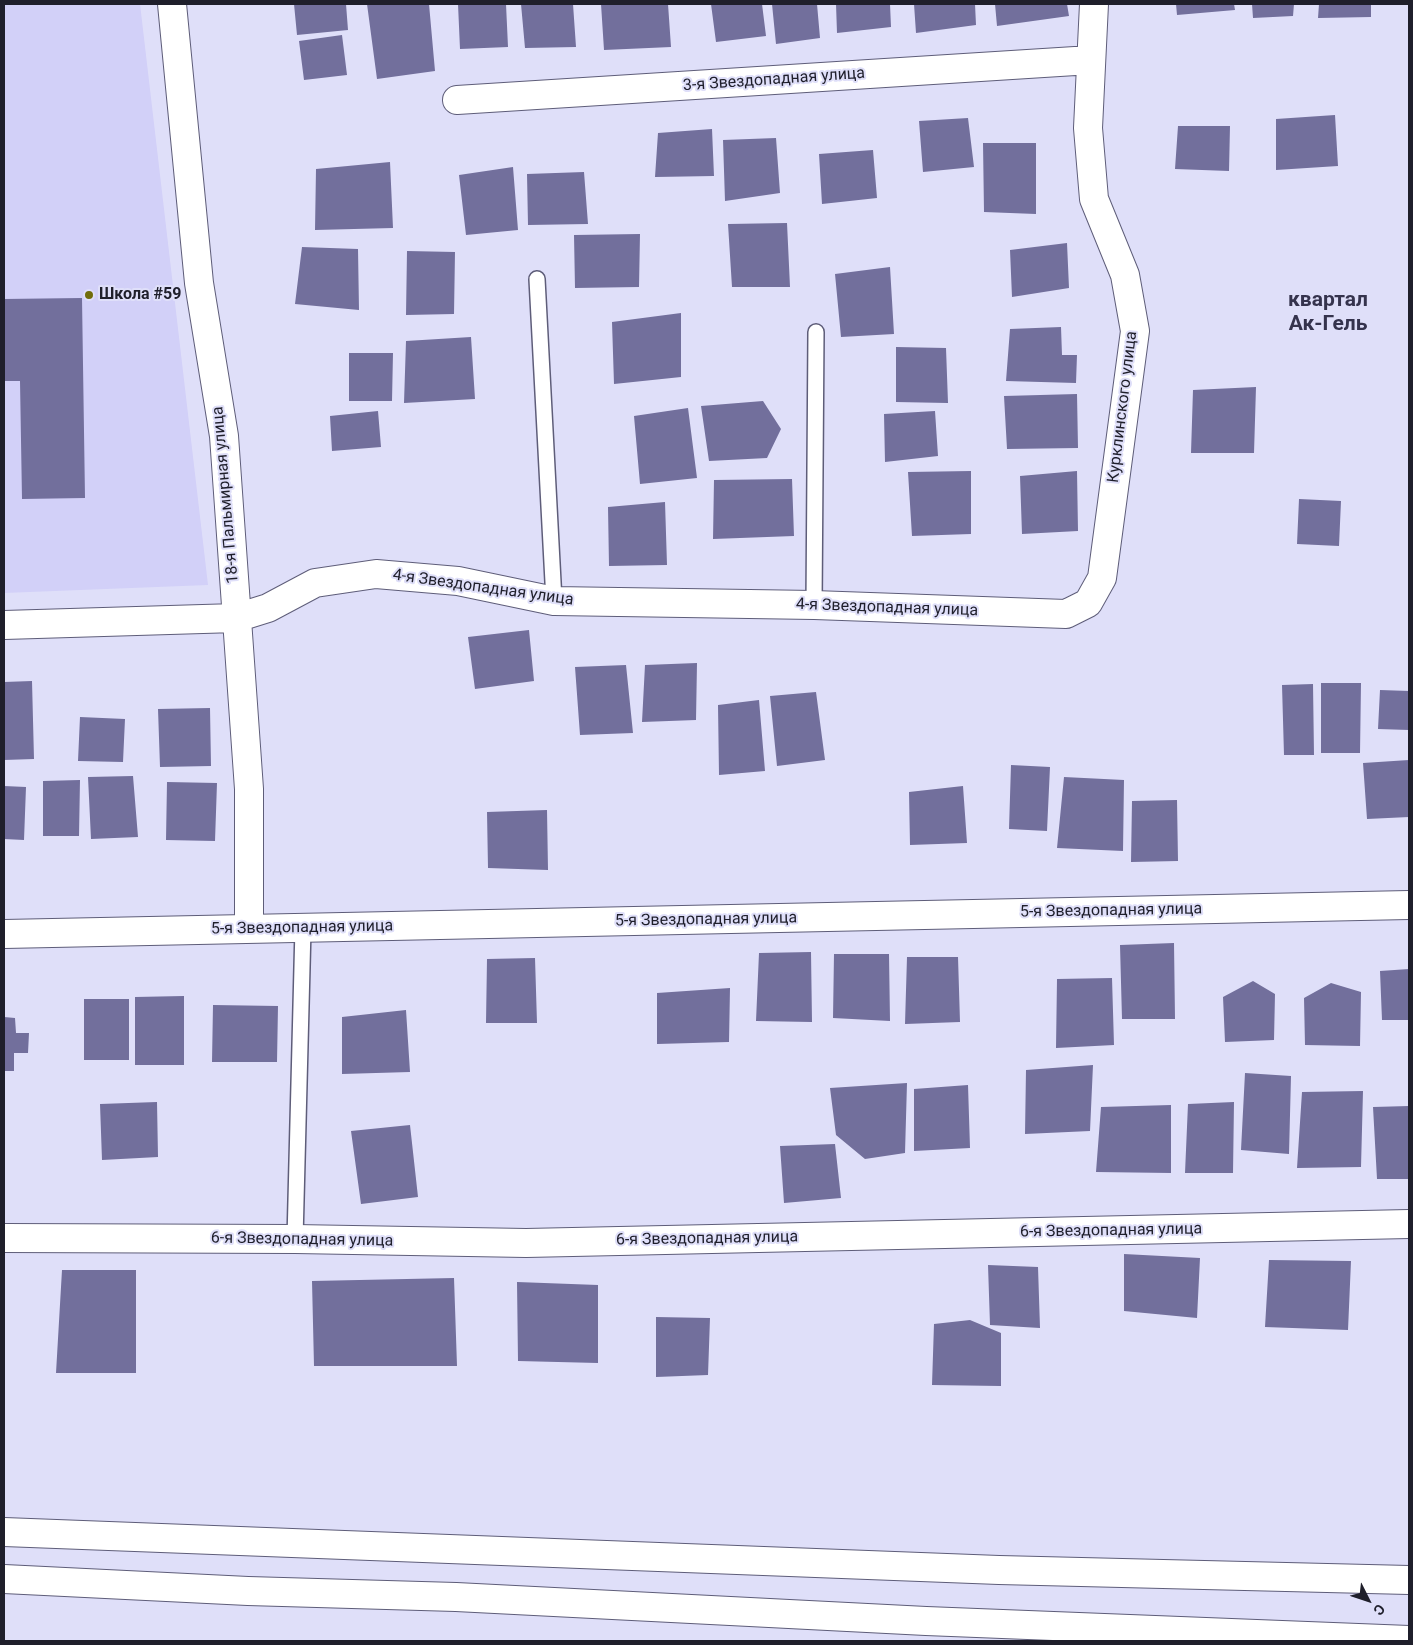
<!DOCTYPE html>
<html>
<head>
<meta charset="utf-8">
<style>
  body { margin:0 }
  #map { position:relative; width:1413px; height:1645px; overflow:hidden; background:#dfdff9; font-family:Roboto,sans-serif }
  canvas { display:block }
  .frame { position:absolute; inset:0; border:5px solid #1f1f2b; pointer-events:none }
  .north { position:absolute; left:1343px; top:1575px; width:50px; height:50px; -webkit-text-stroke:4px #dfdff9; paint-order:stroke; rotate:131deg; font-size:14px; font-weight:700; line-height:20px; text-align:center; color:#1f1f2b }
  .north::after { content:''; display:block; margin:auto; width:18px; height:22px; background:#1f1f2b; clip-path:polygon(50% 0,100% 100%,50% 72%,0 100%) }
</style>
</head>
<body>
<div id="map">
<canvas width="1413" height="1645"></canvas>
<div class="frame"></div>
<div class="north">С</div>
</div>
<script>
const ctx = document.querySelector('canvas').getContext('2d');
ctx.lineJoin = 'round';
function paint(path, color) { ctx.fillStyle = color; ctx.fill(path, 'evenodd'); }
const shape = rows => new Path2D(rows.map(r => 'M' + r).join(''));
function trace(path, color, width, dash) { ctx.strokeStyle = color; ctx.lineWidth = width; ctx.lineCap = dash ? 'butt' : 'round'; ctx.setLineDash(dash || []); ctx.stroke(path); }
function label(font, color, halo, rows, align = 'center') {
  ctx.font = font + ' Roboto,sans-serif'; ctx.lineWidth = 4; ctx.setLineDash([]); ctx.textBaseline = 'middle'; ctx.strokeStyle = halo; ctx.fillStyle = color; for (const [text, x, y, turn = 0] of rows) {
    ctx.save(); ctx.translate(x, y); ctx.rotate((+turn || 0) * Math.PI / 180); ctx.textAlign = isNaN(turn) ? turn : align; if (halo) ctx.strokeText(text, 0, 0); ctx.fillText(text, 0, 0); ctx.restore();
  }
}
const built = shape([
  [4,4,140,4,208,585,4,593]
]);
const building = shape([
  [294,4,346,4,348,30,297,35],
  [367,4,429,4,435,71,377,79],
  [458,4,506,4,508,47,460,49],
  [521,4,573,4,576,47,525,48],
  [601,4,668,4,671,47,604,50],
  [711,4,762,4,766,36,716,42],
  [772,4,817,4,820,38,776,44],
  [836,4,890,4,891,27,837,33],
  [914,4,975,4,976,25,916,33],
  [995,4,1067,4,1069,16,997,26],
  [1176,4,1234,4,1235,10,1177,15],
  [1252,4,1294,4,1293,16,1253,18],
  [1319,4,1371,4,1371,17,1318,18],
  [342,35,347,75,304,80,299,41],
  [1335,115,1338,166,1276,170,1276,119],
  [968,118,974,167,923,172,919,121],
  [1178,126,1230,126,1229,171,1175,169],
  [712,129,714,176,655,177,658,133],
  [776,138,780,193,725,201,723,140],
  [983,143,1036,143,1036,214,984,212],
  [873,150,877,198,822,204,819,154],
  [390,162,393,228,315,230,316,169],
  [513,167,518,230,466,235,459,175],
  [584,172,588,224,528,225,527,174],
  [787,223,790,287,732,287,728,224],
  [640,234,639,287,575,288,574,235],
  [1067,243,1069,288,1012,297,1010,250],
  [302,247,358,249,359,310,295,304],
  [407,251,455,252,454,314,406,315],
  [890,267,894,334,841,337,835,274],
  [82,298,85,498,22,499,20,381,4,381,4,299],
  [681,313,681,377,614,384,612,322],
  [1061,327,1062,355,1077,355,1076,383,1006,381,1010,329],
  [471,337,475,399,404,403,406,341],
  [896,347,946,348,948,403,896,402],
  [349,353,393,353,392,401,349,401],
  [1256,387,1254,453,1191,453,1193,390],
  [1077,394,1078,448,1007,449,1004,396],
  [763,401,781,429,767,458,709,461,701,406],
  [688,408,697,478,640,484,634,416],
  [378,411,381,447,332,451,330,416],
  [935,411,938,456,885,462,884,414],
  [971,471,971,534,912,536,908,472],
  [1077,471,1078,531,1022,534,1020,476],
  [792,479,794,536,713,539,714,480],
  [1299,499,1341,501,1339,546,1297,544],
  [665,502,667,565,609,566,608,507],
  [529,630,534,681,475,689,468,637],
  [697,663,696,720,642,722,645,665],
  [626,665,633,733,580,735,575,667],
  [32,681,34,759,4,760,4,682],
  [1321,683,1361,683,1360,753,1321,753],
  [1313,684,1314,755,1284,755,1282,685],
  [1380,690,1409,691,1409,730,1378,729],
  [816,692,825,760,777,766,770,696],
  [759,700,765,771,719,775,718,705],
  [210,708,211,766,160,767,158,709],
  [80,717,125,719,123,762,78,761],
  [1409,760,1409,817,1367,819,1363,763],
  [1011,765,1050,767,1047,831,1009,829],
  [133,776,138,837,91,839,88,777],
  [1064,777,1124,780,1123,851,1057,848],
  [80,780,79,836,43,836,43,781],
  [167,782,217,783,215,841,166,840],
  [4,786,26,787,24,840,4,839],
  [963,786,967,843,910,845,909,792],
  [1177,800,1178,861,1131,862,1132,801],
  [547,810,548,870,488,868,487,812],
  [1174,943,1175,1019,1122,1019,1120,945],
  [811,952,812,1022,756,1021,759,953],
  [834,954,889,954,890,1021,833,1018],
  [907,957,958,957,960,1022,905,1024],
  [535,958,537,1023,486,1023,487,959],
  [1409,969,1409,1020,1382,1020,1380,971],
  [1112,978,1114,1045,1056,1048,1057,979],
  [1253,981,1275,994,1274,1040,1225,1042,1223,997],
  [1331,983,1361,992,1360,1046,1305,1045,1304,998],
  [730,988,729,1042,657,1044,657,993],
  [184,996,184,1065,135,1065,135,997],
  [84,999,129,999,129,1060,84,1060],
  [213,1005,278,1006,277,1062,212,1062],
  [406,1010,410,1072,342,1074,342,1017],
  [4,1017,15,1018,16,1033,29,1033,28,1053,14,1053,14,1071,4,1071],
  [1093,1065,1090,1131,1025,1134,1026,1070],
  [1245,1073,1291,1076,1289,1154,1241,1150],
  [907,1083,905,1153,865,1159,836,1135,830,1088],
  [968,1085,970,1148,914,1151,914,1089],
  [1363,1091,1361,1167,1297,1168,1302,1092],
  [157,1102,158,1157,102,1160,100,1104],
  [1234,1102,1233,1173,1185,1173,1188,1104],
  [1171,1105,1171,1173,1096,1172,1101,1107],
  [1409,1106,1409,1179,1377,1179,1373,1107],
  [410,1125,418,1197,361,1204,351,1131],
  [835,1144,841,1198,784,1203,780,1146],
  [1124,1254,1200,1258,1197,1318,1124,1311],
  [1269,1260,1351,1261,1348,1330,1265,1327],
  [988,1265,1038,1267,1040,1328,990,1325],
  [62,1270,136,1270,136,1373,56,1373],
  [454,1278,457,1366,314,1366,312,1281],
  [517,1282,598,1285,598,1363,518,1361],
  [656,1317,710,1318,708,1375,656,1377],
  [970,1320,1001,1333,1001,1386,932,1385,934,1324]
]);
const lane = shape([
  [537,279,554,601],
  [814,605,816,332],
  [295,1239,303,928]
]);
const street = shape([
  [172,4,199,283,224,436,249,789,249,928],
  [457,100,1091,60],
  [4,625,236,618,268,608,315,583,376,574,458,581,554,601,814,605,1066,614,1088,603,1102,578,1135,331,1125,275,1094,199,1088,128,1094,4],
  [4,934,1409,905],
  [4,1238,295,1239,526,1243,1409,1224]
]);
const primary = shape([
  [4,1532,999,1570,1409,1580],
  [4,1579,248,1591,456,1597,926,1621,1409,1640]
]);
const markers = [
  [89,295,5,"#716d0b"]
];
const streetNames = [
  ["3-я Звездопадная улица",774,80,-4],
  ["Курклинского улица",1123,407,-83],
  ["18-я Пальмирная улица",226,495,-95],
  ["4-я Звездопадная улица",483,588,8],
  ["4-я Звездопадная улица",887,608,2],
  ["5-я Звездопадная улица",1111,911,-1],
  ["5-я Звездопадная улица",706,920,-1],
  ["5-я Звездопадная улица",302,928,-1],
  ["6-я Звездопадная улица",1111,1231,-1],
  ["6-я Звездопадная улица",707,1239,-1],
  ["6-я Звездопадная улица",302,1240,1]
];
const poiNames = [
  ["Школа #59",99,295]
];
const districtNames = [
  ["квартал",1328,301],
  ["Ак-Гель",1328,325]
];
paint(built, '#d2d0f8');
paint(building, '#726f9c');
trace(lane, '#5e5d79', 18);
trace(street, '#5e5d79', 30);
trace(primary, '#5e5d79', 30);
trace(lane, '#fff', 15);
trace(street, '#fff', 28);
trace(primary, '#fff', 28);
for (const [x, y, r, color] of markers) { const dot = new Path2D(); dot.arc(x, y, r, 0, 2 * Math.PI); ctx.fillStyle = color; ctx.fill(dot); trace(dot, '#dfdff9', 2); }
label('16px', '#1f1f2b', '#dfdff9', streetNames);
label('bold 16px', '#1f1f2b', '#dfdff9', poiNames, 'left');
label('bold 21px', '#35334d', '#dfdff9', districtNames);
</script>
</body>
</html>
